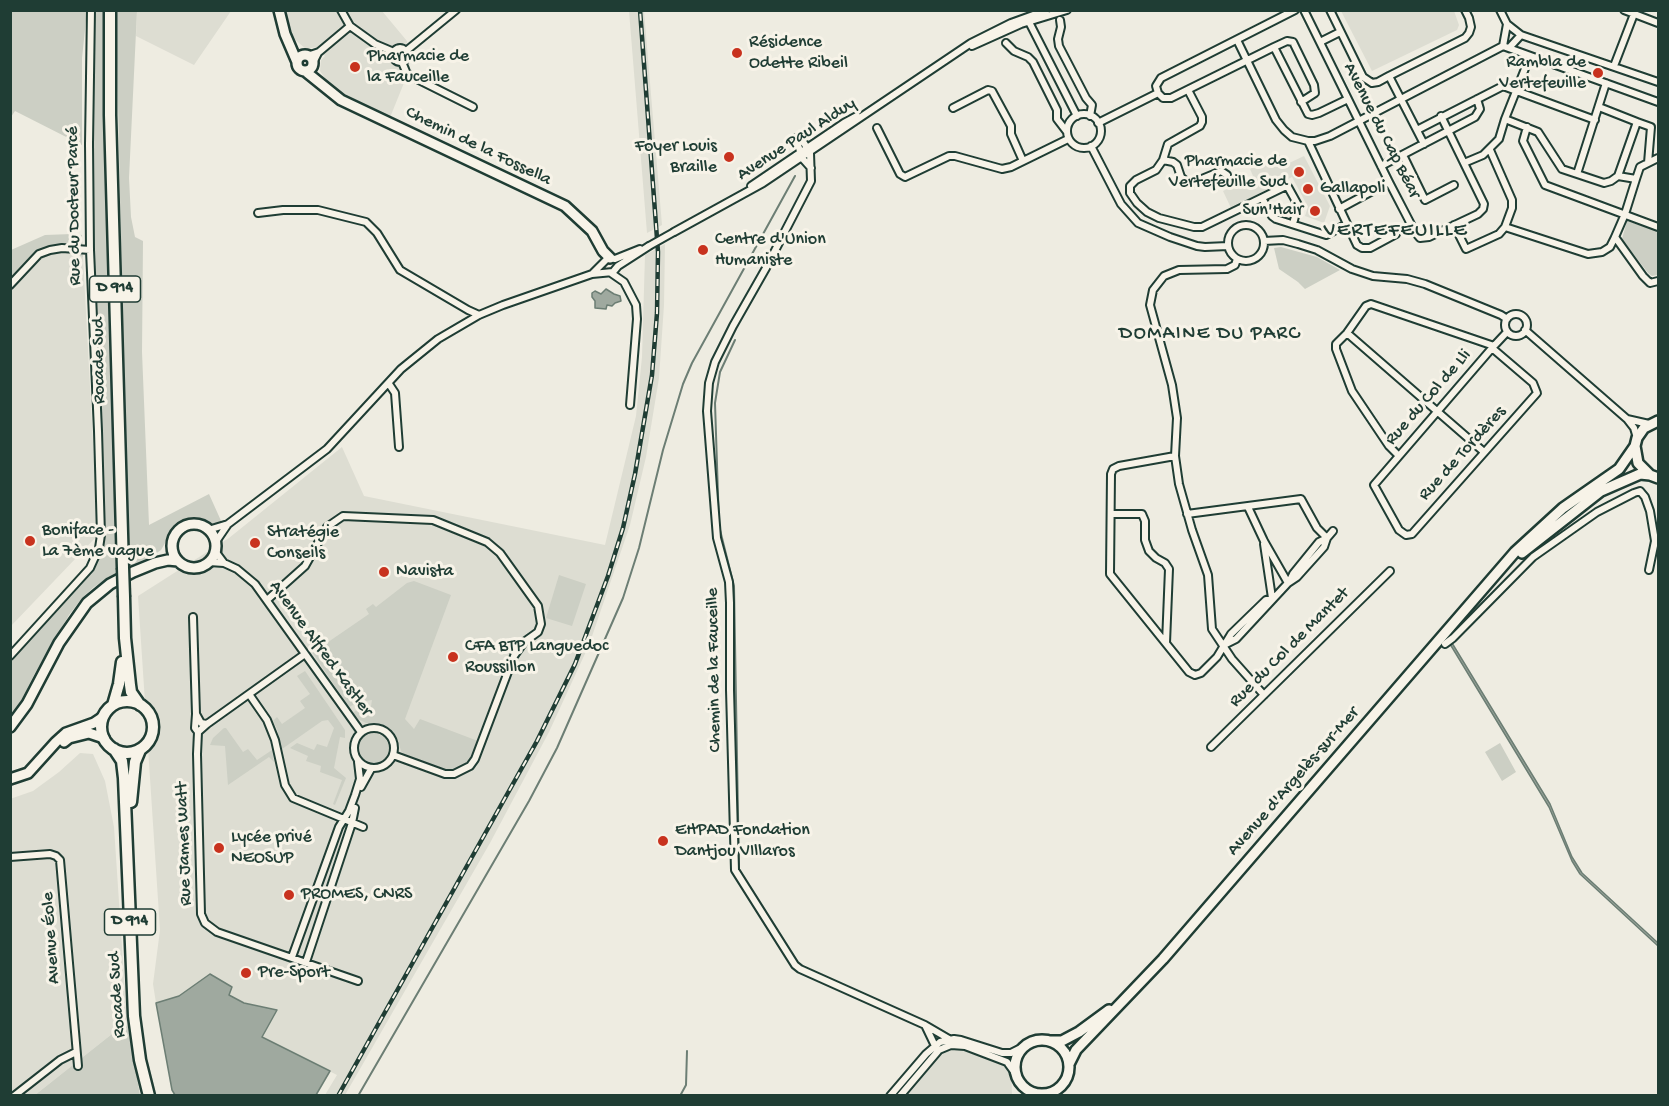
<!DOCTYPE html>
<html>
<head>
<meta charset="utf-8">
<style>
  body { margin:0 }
  #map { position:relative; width:1669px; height:1106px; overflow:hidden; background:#eeece1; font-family:"Gochi Hand",sans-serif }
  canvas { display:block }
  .frame { position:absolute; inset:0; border:12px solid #1f3d34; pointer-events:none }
</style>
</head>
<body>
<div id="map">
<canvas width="1669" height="1106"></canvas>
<div class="frame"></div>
</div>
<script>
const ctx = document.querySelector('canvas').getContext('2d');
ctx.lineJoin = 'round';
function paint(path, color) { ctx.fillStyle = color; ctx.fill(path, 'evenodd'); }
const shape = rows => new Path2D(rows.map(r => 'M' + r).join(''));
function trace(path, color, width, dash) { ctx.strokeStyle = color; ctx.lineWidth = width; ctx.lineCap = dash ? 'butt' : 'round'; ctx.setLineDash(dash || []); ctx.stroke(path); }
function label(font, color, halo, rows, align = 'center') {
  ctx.font = font + ' "Gochi Hand",sans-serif'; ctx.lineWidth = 6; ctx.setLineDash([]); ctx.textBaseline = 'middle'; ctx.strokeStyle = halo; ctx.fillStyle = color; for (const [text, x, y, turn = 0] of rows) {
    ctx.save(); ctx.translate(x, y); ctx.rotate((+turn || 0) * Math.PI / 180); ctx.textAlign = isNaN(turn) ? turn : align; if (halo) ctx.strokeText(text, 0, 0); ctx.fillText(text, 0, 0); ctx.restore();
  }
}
const built = shape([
  [137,11,137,10,231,11,194,65,136,36],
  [286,11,382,11,407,41,410,68,389,120,338,91,327,81,320,71,321,60,325,56,316,47,306,49,293,38],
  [629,11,644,11,662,225,647,233],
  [1341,11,1454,11,1459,25,1457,30,1372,71],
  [1279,154,1285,165,1304,156,1330,206,1324,223,1305,216,1308,207,1292,177,1231,208,1223,191,1253,176,1250,169],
  [665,244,664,305,659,378,646,457,630,525,589,645,549,732,490,843,345,1095,325,1095,337,1075,262,1037,276,1009,244,1003,228,994,179,996,156,1003,153,984,160,930,138,596,229,538,342,447,364,496,605,545,636,416,642,357,645,255],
  [54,253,69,253,83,257,98,535,11,626,11,291,35,263],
  [80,753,93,754,105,781,114,827,127,1022,35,1095,11,1095,10,799,33,791,59,772],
  [937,1039,1011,1058,1012,1095,887,1096]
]);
const green = shape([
  [11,10,87,11,82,58,82,145,15,111,11,117],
  [94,11,105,11,103,44,116,573,94,587,82,598,69,615,35,673,21,701,11,717,11,661,93,570,103,549,104,536,101,431,93,250,92,144],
  [116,11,137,11,129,178,131,217,135,237,143,241,142,352,149,525,209,494,222,523,208,524,187,521,179,524,173,529,161,550,142,563,128,569],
  [1627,221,1655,230,1658,234,1657,275,1652,276,1648,273,1622,239],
  [72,234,82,235,83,257,69,253,54,253,35,263,11,291,11,250,45,235],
  [1281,247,1317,257,1340,270,1305,289,1298,282,1279,269,1274,248],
  [559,575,586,584,572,626,546,618],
  [414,581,451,595,405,719,414,729,420,719,478,741,469,760,463,767,453,771,441,769,406,756,401,751,398,740,393,733,383,725,366,723,358,719,353,713,360,707,371,706,372,700,359,702,349,707,312,652,315,645,318,649,369,614,366,609,373,604,376,607,407,583],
  [305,671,345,730,345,738,340,737,334,768,346,778,335,805,333,804,342,780,320,772,321,766,306,761,308,756,290,748,297,743,314,750,317,744,327,747,334,728,328,720,322,721,282,749,277,729,273,721,277,717,282,724,305,708,300,701,310,694,297,676],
  [224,728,226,728,243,752,248,749,257,760,272,750,274,762,269,757,228,785,225,746,210,745,213,738],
  '357 749a16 16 0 1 1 32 0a16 16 0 1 1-32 0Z',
  [1500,743,1516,772,1502,781,1485,752],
  [127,1022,140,1095,35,1095]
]);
const water = shape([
  [606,289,614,294,620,296,621,301,615,303,612,306,607,305,606,309,595,308,595,301,592,297,592,293,595,291,601,294,606,289],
  [1450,632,1452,643,1550,804,1572,857,1582,873,1658,943,1658,946,1580,874,1572,861,1549,807,1450,644,1450,632],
  [210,974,232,987,229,995,244,1003,277,1010,262,1037,330,1071,316,1095,175,1095,172,1090,156,1003,179,996,210,974]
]);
const stream = shape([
  [735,340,720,372,715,403,719,526,734,586,739,871],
  [358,1096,529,801,557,748,623,598,639,548,663,450,683,384,692,363,795,176],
  [680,1096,686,1085,687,1051]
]);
const street = shape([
  [341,10,350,26],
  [1304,10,1389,182,1415,232,1420,238,1429,237,1478,214,1483,209,1484,204,1441,116],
  [1330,10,1363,77,1372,83,1378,82,1389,76,1424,144],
  [1500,10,1507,24,1521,35,1658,82],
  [1624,10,1658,23],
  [1028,20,1077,116],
  [1060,20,1061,27,1058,39,1059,46,1086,98,1092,105,1090,116],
  [1237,40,1276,120,1284,130,1292,137,1308,141,1315,141,1330,136,1503,46],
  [1320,42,1340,32],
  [1006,43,1014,51,1028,57,1033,62,1057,110,1057,119,1067,132],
  [972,46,1021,24,1067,10],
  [1503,46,1658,102],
  [1503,46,1507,24],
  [1274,47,1287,41,1293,42,1314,85,1315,93,1301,102],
  [1509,48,1521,35],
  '393 55a7 7 0 1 1 14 0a7 7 0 1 1-14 0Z',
  [406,51,456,10],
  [307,56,319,52,350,26,375,44,394,52],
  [402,62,407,74,473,107],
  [313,63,318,53],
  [1614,66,1634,14],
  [1389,76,1465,38,1469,33,1471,27,1469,18,1465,10],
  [1188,90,1202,117,1202,122,1200,126,1168,144,1163,160,1156,170,1136,180,1130,186,1130,193,1137,203,1147,212,1159,218,1194,227,1202,227,1284,187,1288,187,1298,205,1293,224],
  [1158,93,1156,86,1161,78,1295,10],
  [1599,107,1637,122,1618,176],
  [953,108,988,90,992,91,1011,126,1011,134,1023,161],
  '1067 131a17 17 0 1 1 34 0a17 17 0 1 1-34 0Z',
  [1505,119,1538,132,1562,169,1604,183,1611,181,1618,176,1636,179,1640,167,1658,158],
  [1637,122,1651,127,1648,163],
  [1098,123,1158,93,1163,98,1171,98,1274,47,1308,114,1312,115,1319,113,1348,99],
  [1527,127,1523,141,1545,185,1658,227],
  [877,128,900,174,905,177,949,156,955,156,1002,169,1011,167,1068,139],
  [1417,130,1503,86,1595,120],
  [796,138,804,143,810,153,811,181,766,268,733,326,715,362,709,383,707,411,717,538,729,582,730,603,730,690,735,870,795,965,800,969,925,1025],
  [796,138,802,158,811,168],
  [1308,141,1357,245,1362,248,1370,248,1396,234],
  [1091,146,1121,204,1138,223,1170,237,1197,246,1205,247,1228,246],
  [1403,155,1425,200,1454,185],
  [1163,160,1173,162,1177,165,1181,177,1187,182,1192,183,1221,171,1227,175],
  [1464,163,1483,155,1499,139,1505,119,1530,56],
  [1381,166,1475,117,1480,109,1477,99],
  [1577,174,1606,83],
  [751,186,844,123,857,116],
  [1262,198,1272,216,1276,219,1326,235,1347,224],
  [1339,209,1389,182],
  [258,213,283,210,318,210,366,222,377,233,400,270,468,310,479,315],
  [1454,225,1466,249,1499,234,1505,227,1512,208,1512,200,1490,150],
  '1228 243a18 18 0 1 1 36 0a18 18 0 1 1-36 0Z',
  [1505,227,1588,254,1602,252,1610,247,1615,237,1625,214,1636,179],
  [674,232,763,183,971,43,1011,23,1047,10],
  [1615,237,1643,276,1650,283,1658,281],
  [1264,241,1283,240,1298,244,1317,250,1352,269,1373,276,1407,279,1425,284,1501,315,1507,319],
  [1237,259,1235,265,1227,269,1179,270,1164,276,1153,290,1150,305,1172,385,1177,418,1175,456,1179,484,1192,530,1208,575,1212,629,1232,659,1264,695],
  [593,273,608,258,615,259,640,249],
  [611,273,624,282,636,305,637,319,630,405],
  [10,285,39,254,50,250,62,248,90,250],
  '1505 325a11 11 0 1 1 22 0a11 11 0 1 1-22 0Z',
  [1525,330,1627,419],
  [1347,333,1484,452],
  [1492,348,1533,383,1537,393,1412,534,1406,535,1399,530,1374,485,1492,348,1507,332],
  [389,384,395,393,399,447],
  [1637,438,1634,428,1627,419,1649,424],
  [1175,456,1119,466,1113,469,1111,474,1110,574,1189,672,1195,675,1201,673,1217,657,1231,634,1266,600,1272,598],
  [1399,456,1389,446,1352,391,1336,349,1336,344,1347,333,1366,306,1371,304,1494,346],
  [1248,507,1264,541,1288,583],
  [1111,514,1142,514,1145,521,1145,540,1149,551,1156,558,1165,563,1169,569,1166,643],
  [1187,514,1301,499,1317,528,1327,538],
  [208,530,228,524],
  [215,543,228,524,327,449,401,369,438,339,479,315,503,305,592,274,613,272,618,266,649,246],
  [1264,544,1272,598],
  [215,551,224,563,237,569,255,584,361,732],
  [209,562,224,563],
  [1289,582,1293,574,1319,542,1327,538],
  [267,600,305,566,327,527,343,516,433,520,487,542,500,553,538,606,541,624,538,632,524,642,514,656,475,759,470,766,454,774,445,774,393,755],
  [193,617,196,714],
  [1226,644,1236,639,1288,583,1297,577,1324,547,1327,538,1333,531],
  [1445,644,1453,638,1533,557,1597,512,1634,493,1640,491,1645,497,1650,511,1655,541,1649,570],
  [305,654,207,724,198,732,197,754,201,914,205,923,217,932,358,981],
  [10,656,90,568,99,548,101,535,98,431,90,250,89,144,91,10],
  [249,694,267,720,275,740,285,785,293,798,363,827],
  '354 748a20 20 0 1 1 40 0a20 20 0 1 1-40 0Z',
  [198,732,195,728,196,714,201,723,207,724],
  [1211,747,1390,571],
  [361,787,371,769],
  [10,857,50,854,56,856,60,860,78,1066],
  [292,957,339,827,349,811,355,795,360,779,358,762],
  [306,962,352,823,355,808],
  [936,1048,925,1025,949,1039],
  [14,1096,60,1060,76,1052],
  [890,1096,926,1054,940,1042,954,1039,961,1040,1002,1053,1011,1053,1023,1047],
  [900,1096,939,1050,951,1045,965,1046,1007,1062,1015,1073]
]);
const secondary = shape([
  [279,10,285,34,297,62],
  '297 63a8 8 0 1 1 16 0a8 8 0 1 1-16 0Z',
  [305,71,341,100,565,206,592,231,603,251,610,258],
  [1658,421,1644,428,1637,438,1635,446,1638,463,1650,475,1658,478],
  '172 546a22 22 0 1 1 44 0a22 22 0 1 1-44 0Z',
  [1522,553,1601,491,1640,474,1650,475],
  [10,727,27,704,59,643,87,603,110,584,133,572,155,563,168,560,178,561],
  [64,742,69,738,89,733,104,738],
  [10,779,28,773,56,742,66,733,94,723,103,717],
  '1015 1067a27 27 0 1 1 54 0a27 27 0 1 1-54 0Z',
  [1051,1041,1062,1041,1079,1032,1109,1010],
  [1069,1064,1076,1050,1163,959,1515,552,1563,508,1619,469,1635,446]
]);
const primary = shape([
  [110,10,110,115,123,568],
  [124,597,125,638,130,685,131,692,140,705],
  '101 727a26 26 0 1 1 52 0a26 26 0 1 1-52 0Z',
  [113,705,119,684,122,662],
  [114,749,122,761,124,778,134,1016,140,1060,149,1096],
  [131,802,135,762,140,750]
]);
const rail = shape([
  [338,1096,537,741,575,664,608,576,623,528,635,474,652,375,657,313,658,252,640,10]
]);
const streetBridge = shape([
  [649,246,674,232]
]);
const primaryBridge = shape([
  [123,568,124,597]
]);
const markers = [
  [737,53,6,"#c8321e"],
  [355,67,6,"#c8321e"],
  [1598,73,6,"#c8321e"],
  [729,157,6,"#c8321e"],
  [1299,172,6,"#c8321e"],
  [1308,189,6,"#c8321e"],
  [1315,211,6,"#c8321e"],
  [703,250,6,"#c8321e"],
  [30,541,6,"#c8321e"],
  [255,543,6,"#c8321e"],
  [384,572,6,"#c8321e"],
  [453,657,6,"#c8321e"],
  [663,841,6,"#c8321e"],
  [219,848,6,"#c8321e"],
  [289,895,6,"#c8321e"],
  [246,973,6,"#c8321e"]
];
const shields = [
  [115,289,51],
  [130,922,51]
];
const shieldNames = [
  ["D 914",115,289],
  ["D 914",130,922]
];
const poiNames = [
  ["Résidence",749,43],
  ["Odette Ribeil",749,64],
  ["Pharmacie de",367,57],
  ["la Fauceille",367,78],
  ["Rambla de",1586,63,"right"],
  ["Vertefeuille",1586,84,"right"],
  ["Foyer Louis",717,147,"right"],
  ["Braille",717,168,"right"],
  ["Pharmacie de",1287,162,"right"],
  ["Vertefeuille Sud",1287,183,"right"],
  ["Gallapoli",1320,189],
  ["Sun'Hair",1303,211,"right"],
  ["Centre d'Union",715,240],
  ["Humaniste",715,261],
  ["Boniface -",42,531],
  ["La 7ème vague",42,552],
  ["Stratégie",267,533],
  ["Conseils",267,554],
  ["Navista",396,572],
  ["CFA BTP Languedoc",465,647],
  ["Roussillon",465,668],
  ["EHPAD Fondation",675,831],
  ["Dantjou VIllaros",675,852],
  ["Lycée privé",231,838],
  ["NEOSUP",231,859],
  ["PROMES, CNRS",301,895],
  ["Pre-Sport",258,973]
];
const streetNames = [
  ["Avenue du Cap Béar",1381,131,63],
  ["Avenue Paul Alduy",797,140,-33],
  ["Chemin de la Fossella",478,147,26],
  ["Rue du Docteur Parcé",75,206,-91],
  ["Rocade Sud",100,361,-91],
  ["Rue du Col de Lli",1429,398,-49],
  ["Rue de Tordères",1463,454,-48],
  ["Rue du Col de Mantet",1290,648,-45],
  ["Avenue Alfred Kastler",320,649,54],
  ["Chemin de la Fauceille",715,670,-91],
  ["Avenue d'Argelès-sur-Mer",1294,782,-49],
  ["Rue James Watt",185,844,-92],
  ["Avenue Éole",52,938,-94],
  ["Rocade Sud",118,995,-94]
];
const neighbourhoodNames = [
  ["DOMAINE DU PARC",1210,335]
];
const quarterNames = [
  ["VERTEFEUILLE",1396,232]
];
paint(built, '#ddddd2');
paint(green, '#cccfc4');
paint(water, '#9fa99f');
trace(water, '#6c7e74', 1.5);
trace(stream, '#6c7e74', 2);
trace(street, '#1f3d34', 10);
trace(secondary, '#1f3d34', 14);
trace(primary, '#1f3d34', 15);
trace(street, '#f7f3e8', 6);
trace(secondary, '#f7f3e8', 9);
trace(primary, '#f7f3e8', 10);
trace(rail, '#1f3d34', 4.5);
trace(rail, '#f7f3e8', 2, [7]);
trace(streetBridge, '#1f3d34', 10, []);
trace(primaryBridge, '#1f3d34', 15, []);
trace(streetBridge, '#f7f3e8', 6);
trace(primaryBridge, '#f7f3e8', 10);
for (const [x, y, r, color] of markers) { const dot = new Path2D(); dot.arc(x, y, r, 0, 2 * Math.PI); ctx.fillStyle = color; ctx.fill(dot); trace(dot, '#f7f3e8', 2); }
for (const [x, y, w] of shields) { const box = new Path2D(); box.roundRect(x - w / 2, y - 13, w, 26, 4.5); ctx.fillStyle = '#f7f3e8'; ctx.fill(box); trace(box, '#1f3d34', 1.5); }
label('bold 16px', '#1f3d34', null, shieldNames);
label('18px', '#1f3d34', '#f7f3e8', poiNames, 'left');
label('18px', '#1f3d34', '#f7f3e8', streetNames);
ctx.letterSpacing = '1.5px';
label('20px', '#1f3d34', '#f7f3e8', neighbourhoodNames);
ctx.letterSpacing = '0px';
ctx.letterSpacing = '1.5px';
label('21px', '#1f3d34', '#f7f3e8', quarterNames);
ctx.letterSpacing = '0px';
</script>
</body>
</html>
